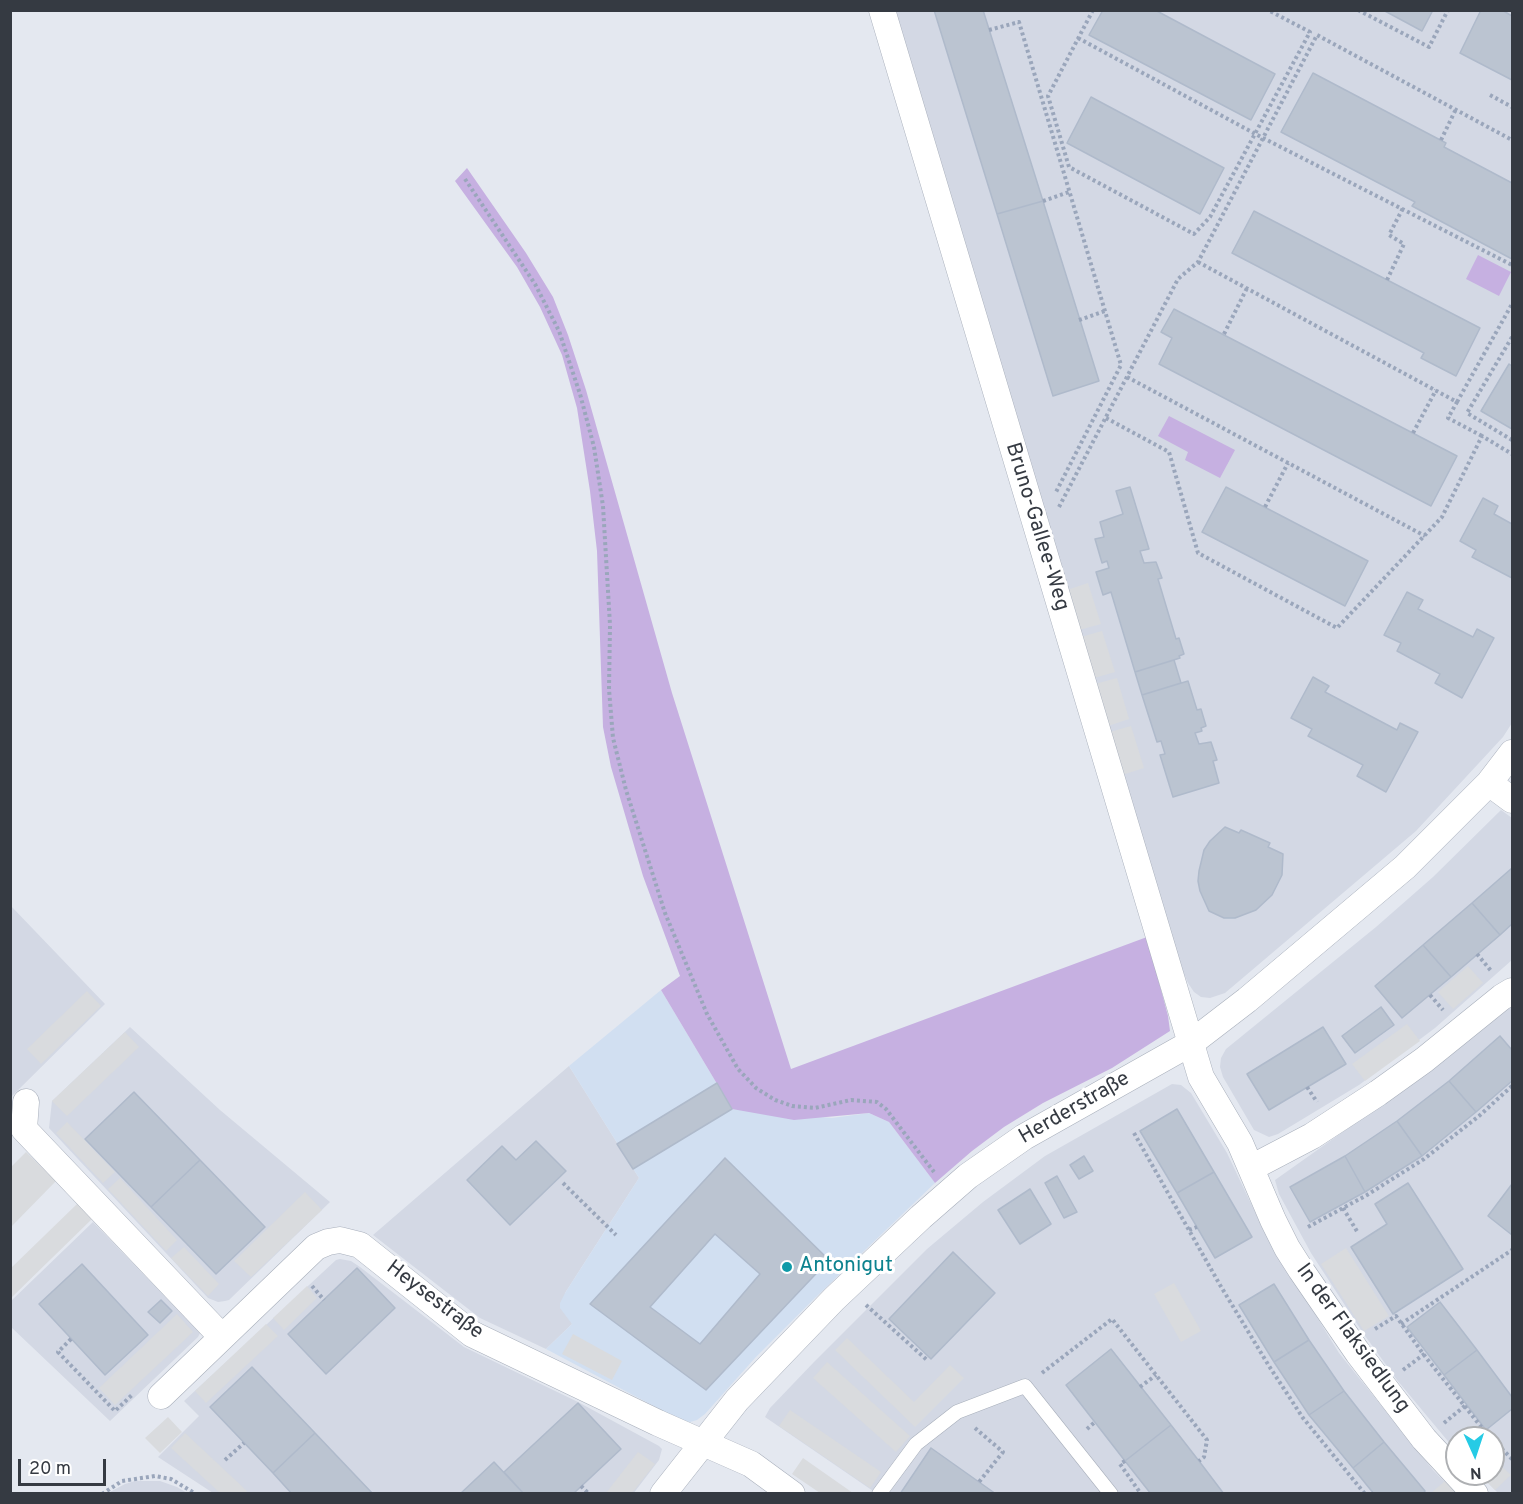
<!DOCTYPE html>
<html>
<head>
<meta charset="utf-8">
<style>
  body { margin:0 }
  #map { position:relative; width:1523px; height:1504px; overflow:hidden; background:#e4e8f0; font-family:Overpass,sans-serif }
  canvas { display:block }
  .frame { position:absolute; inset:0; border:12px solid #353a42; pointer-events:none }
  .north { position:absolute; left:1445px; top:1426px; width:60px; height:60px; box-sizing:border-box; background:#fff; border:2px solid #aeb0b3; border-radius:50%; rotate:177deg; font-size:16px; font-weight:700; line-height:24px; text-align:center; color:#353a42 }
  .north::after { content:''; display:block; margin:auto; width:21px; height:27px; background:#26cbe5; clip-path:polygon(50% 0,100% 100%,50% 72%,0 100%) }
  .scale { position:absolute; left:18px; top:1459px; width:88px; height:27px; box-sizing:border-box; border:3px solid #353a42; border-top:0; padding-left:8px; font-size:18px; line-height:21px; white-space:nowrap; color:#353a42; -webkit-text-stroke:4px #fff; paint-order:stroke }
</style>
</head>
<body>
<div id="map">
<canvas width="1523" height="1504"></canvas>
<div class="frame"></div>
<div class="north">N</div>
<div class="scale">20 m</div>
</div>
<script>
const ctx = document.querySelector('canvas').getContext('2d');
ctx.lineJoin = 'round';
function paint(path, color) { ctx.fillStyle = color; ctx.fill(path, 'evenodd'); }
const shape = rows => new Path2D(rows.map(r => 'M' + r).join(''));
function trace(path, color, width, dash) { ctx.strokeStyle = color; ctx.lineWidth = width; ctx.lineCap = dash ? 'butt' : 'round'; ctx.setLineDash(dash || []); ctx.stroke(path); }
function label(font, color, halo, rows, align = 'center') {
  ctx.font = font + ' Overpass,sans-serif'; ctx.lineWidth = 6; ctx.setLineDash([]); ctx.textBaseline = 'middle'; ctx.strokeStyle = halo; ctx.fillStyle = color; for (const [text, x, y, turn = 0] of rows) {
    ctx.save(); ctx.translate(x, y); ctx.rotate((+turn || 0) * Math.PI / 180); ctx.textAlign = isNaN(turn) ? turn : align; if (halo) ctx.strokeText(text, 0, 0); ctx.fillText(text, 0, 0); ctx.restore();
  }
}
const residential = shape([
  [892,11,1512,11,1512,723,1503,737,1416,831,1225,993,1210,998,1201,997,1194,992,1188,983,1181,967],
  [1501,810,1512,818,1512,960,1435,1028,1359,1085,1278,1134,1269,1137,1254,1130,1223,1077,1220,1067,1221,1058,1226,1049,1376,927,1433,877],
  [11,906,105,1004,11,1097],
  [1512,1005,1512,1493,1498,1493,1479,1474,1493,1474,1493,1438,1457,1438,1457,1452,1397,1380,1363,1333,1311,1253,1279,1194,1275,1180,1402,1090,1481,1025],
  [130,1027,220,1110,330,1202,229,1300,225,1301,218,1302,208,1298,49,1128,52,1101],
  [569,1066,639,1178,565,1293,572,1324,546,1349,480,1318,373,1235],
  [1172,1084,1181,1085,1191,1093,1227,1153,1264,1231,1339,1353,1433,1470,1456,1493,876,1493,765,1417,770,1408,814,1362,927,1249,983,1202,1045,1156],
  [93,1222,200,1333,198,1337,110,1421,11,1327,11,1301],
  [340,1259,351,1261,360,1267,464,1347,578,1402,659,1446,662,1449,659,1460,633,1494,213,1493,158,1457,199,1416,184,1401,336,1260],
  [135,1481,160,1481,177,1487,187,1493,108,1493,125,1484]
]);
const commercial = shape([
  [661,990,732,1109,832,1118,869,1113,889,1122,935,1183,816,1297,755,1358,705,1414,697,1420,690,1422,682,1421,546,1349,572,1324,560,1308,560,1303,565,1293,639,1178,569,1066]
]);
const green = shape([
  [467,168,526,253,553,297,568,335,586,390,672,693,791,1069,1147,937,1168,1016,1170,1031,1112,1068,1043,1103,1004,1127,972,1151,935,1183,889,1122,869,1113,794,1120,732,1109,661,990,680,976,643,876,611,767,603,727,597,551,590,491,577,408,562,355,540,307,517,267,455,181],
  [1478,255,1511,272,1499,296,1466,279],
  [1169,416,1235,450,1220,478,1185,460,1188,452,1158,436]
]);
const parking = shape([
  [1088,583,1101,624,1079,630,1067,590],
  [1102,631,1115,672,1094,678,1081,637],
  [1117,678,1129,719,1108,726,1095,684],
  [1131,726,1144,768,1122,775,1110,732],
  [1468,966,1483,983,1453,1009,1438,992],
  [87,991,101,1006,41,1064,27,1049],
  [1407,1024,1420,1041,1365,1081,1352,1064],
  [125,1032,139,1047,67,1116,52,1101],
  [67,1122,115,1172,103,1183,56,1133],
  [26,1152,56,1181,11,1227,11,1167],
  [120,1178,177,1240,166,1251,108,1189],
  [305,1192,322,1210,251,1277,234,1261],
  [77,1204,92,1219,11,1298,11,1268],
  [184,1247,219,1284,208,1296,171,1258],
  [1346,1248,1389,1316,1364,1331,1321,1264],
  [1174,1283,1201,1331,1181,1342,1154,1294],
  [307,1286,317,1298,284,1330,273,1318],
  [177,1314,193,1332,115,1405,99,1388],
  [266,1324,278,1336,206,1403,195,1391],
  [573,1334,622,1361,612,1380,562,1354],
  [847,1338,914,1402,950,1365,964,1378,915,1427,835,1350],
  [827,1362,910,1436,896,1452,813,1378],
  [790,1410,881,1472,870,1488,779,1426],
  [168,1417,182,1432,160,1453,145,1438],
  [185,1433,247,1491,245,1493,220,1493,171,1448],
  [638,1452,655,1464,632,1493,606,1493],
  [803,1458,853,1493,854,1493,820,1493,792,1474],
  [1493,1458,1511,1475,1495,1490,1479,1474,1493,1474],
  [1445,1481,1456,1493,1431,1493]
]);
const building = shape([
  [934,10,983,10,1043,201,997,214,934,10],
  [1103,10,1155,10,1275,74,1251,120,1089,35,1103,10],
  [1383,10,1433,10,1422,31,1383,10],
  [1481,10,1502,10,1512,16,1512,80,1460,53,1481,10],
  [1313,73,1446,143,1444,147,1512,183,1512,259,1412,206,1415,202,1281,132,1313,73],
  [1091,97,1224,168,1200,214,1067,143,1091,97],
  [1043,201,1099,381,1053,396,997,214,1043,201],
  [1254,211,1480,328,1456,376,1421,358,1424,353,1232,253,1254,211],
  [1174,309,1457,456,1431,506,1159,364,1172,338,1161,332,1174,309],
  [1509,364,1512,366,1512,429,1481,411,1509,364],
  [1130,487,1149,549,1140,551,1144,563,1156,562,1162,578,1158,579,1176,639,1179,638,1184,654,1179,656,1180,658,1135,672,1111,592,1103,595,1096,572,1109,568,1107,561,1102,563,1095,539,1104,537,1100,522,1123,514,1116,491,1130,487],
  [1226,487,1368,561,1345,606,1202,532,1226,487],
  [1483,498,1498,506,1494,514,1512,524,1512,578,1472,557,1476,550,1460,541,1483,498],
  [1407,592,1423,600,1418,609,1473,637,1477,629,1494,638,1462,698,1435,683,1440,674,1397,651,1401,643,1384,635,1407,592],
  [1174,660,1181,683,1142,695,1135,672,1174,660],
  [1313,677,1329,686,1325,692,1397,730,1400,723,1418,732,1386,792,1357,776,1363,765,1308,736,1312,729,1291,718,1313,677],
  [1188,681,1197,710,1201,709,1206,726,1201,728,1202,731,1195,733,1199,744,1211,742,1217,760,1213,761,1219,783,1173,797,1160,755,1165,754,1161,741,1157,742,1142,695,1188,681],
  [1225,827,1239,833,1241,830,1270,843,1268,847,1283,854,1282,875,1272,895,1256,910,1235,918,1224,918,1209,911,1200,891,1198,881,1199,871,1204,850,1210,841,1225,827],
  [1512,868,1512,924,1500,935,1472,903,1512,868],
  [1472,903,1500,935,1451,977,1423,945,1472,903],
  [1423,945,1451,977,1402,1018,1375,986,1423,945],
  [1381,1007,1394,1025,1355,1053,1342,1036,1381,1007],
  [1323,1027,1346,1064,1269,1110,1247,1074,1323,1027],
  [1500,1036,1512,1050,1512,1081,1476,1112,1449,1081,1500,1036],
  [1449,1081,1476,1112,1422,1156,1397,1121,1449,1081],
  [717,1083,732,1109,633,1169,617,1144,717,1083],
  [134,1092,200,1160,151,1207,85,1139,134,1092],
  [1177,1109,1214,1172,1177,1193,1140,1131,1177,1109],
  [1397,1121,1422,1156,1365,1192,1345,1156,1397,1121],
  [536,1141,566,1171,510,1225,467,1180,502,1146,516,1160,536,1141],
  [1084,1156,1093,1171,1079,1179,1070,1165,1084,1156],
  [1345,1156,1365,1192,1310,1222,1290,1187,1345,1156],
  [725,1158,829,1260,706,1390,590,1304,725,1158],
  [715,1234,760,1274,700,1344,650,1307,715,1234],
  [200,1160,265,1227,216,1274,151,1207,200,1160],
  [1214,1172,1252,1237,1215,1258,1177,1193,1214,1172],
  [1057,1176,1077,1212,1064,1218,1045,1183,1057,1176],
  [1408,1183,1463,1269,1393,1314,1351,1247,1387,1224,1375,1204,1408,1183],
  [1512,1184,1512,1235,1488,1216,1512,1184],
  [1030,1189,1051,1224,1020,1244,998,1210,1030,1189],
  [953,1252,995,1293,931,1359,889,1319,953,1252],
  [82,1264,148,1335,105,1375,39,1304,82,1264],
  [357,1268,395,1308,326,1374,288,1334,357,1268],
  [1274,1284,1309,1340,1274,1362,1239,1305,1274,1284],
  [161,1300,172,1311,160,1323,148,1312,161,1300],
  [1440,1302,1477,1350,1444,1375,1407,1327,1440,1302],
  [1309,1340,1344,1391,1309,1415,1274,1362,1309,1340],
  [1111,1349,1171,1425,1125,1461,1066,1385,1111,1349],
  [1477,1350,1512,1397,1512,1409,1486,1430,1444,1375,1477,1350],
  [252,1367,315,1433,273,1473,210,1407,252,1367],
  [1344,1391,1384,1442,1353,1468,1309,1415,1344,1391],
  [578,1403,621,1449,573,1494,524,1494,504,1472,578,1403],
  [1171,1425,1199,1461,1224,1494,1151,1494,1125,1461,1171,1425],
  [315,1433,373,1494,292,1494,273,1473,315,1433],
  [1384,1442,1425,1491,1423,1494,1374,1494,1353,1468,1384,1442],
  [931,1448,979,1482,996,1494,900,1494,931,1448],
  [494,1462,524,1494,460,1494,494,1462]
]);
const path = shape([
  [1093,10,1048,96,1069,167,1194,234,1210,217,1310,32,1268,10],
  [1358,10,1429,47,1448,10],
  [989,30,1019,22,1121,365,1055,494],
  [1078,38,1263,138,1512,265],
  [1490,95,1512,107],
  [1441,140,1456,109],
  [465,179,535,284,559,331,580,394,594,447,603,506,610,625,609,689,613,738,626,790,665,913,707,1014,738,1069,756,1088,775,1100,792,1106,815,1108,851,1100,877,1102,886,1109,934,1172],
  [1043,201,1069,192],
  [1198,262,1457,402,1448,418,1482,436],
  [1387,280,1404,244,1389,235,1403,208],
  [1079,320,1105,311],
  [1224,334,1247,288],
  [1512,337,1467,413,1512,440],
  [1127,377,1425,536],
  [1457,402,1512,304],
  [1106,418,1169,452,1198,553,1337,628,1442,517,1482,436,1512,454],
  [1413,433,1436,390],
  [1059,507,1178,279,1198,262,1317,35,1512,140],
  [1265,507,1288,463],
  [1477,954,1492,972],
  [1430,995,1443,1010],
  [1307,1087,1317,1102],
  [1134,1133,1220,1285,1269,1366,1303,1418,1365,1494],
  [563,1183,616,1235],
  [1343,1208,1358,1233],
  [1308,1227,1367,1195,1424,1159,1479,1116,1512,1086],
  [1189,1230,1197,1227],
  [312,1286,324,1300],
  [866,1305,928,1361],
  [1401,1324,1512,1250],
  [1375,1329,1396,1316,1424,1355,1490,1438],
  [71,1339,58,1352,115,1411,133,1394],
  [1403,1370,1427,1352],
  [1042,1373,1112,1319,1207,1440,1204,1457,1199,1461],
  [1140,1387,1156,1375],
  [1444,1423,1466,1405],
  [975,1428,1003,1452,979,1482],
  [1087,1429,1095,1422],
  [1493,1440,1512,1459],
  [225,1460,244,1443],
  [1125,1461,1120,1464,1141,1494],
  [581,1486,589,1494],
  [102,1494,122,1481,155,1476,171,1479,196,1494],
  [1373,1494,1374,1493]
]);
const service = shape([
  [879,1494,916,1444,957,1412,1025,1386,1111,1494]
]);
const minor = shape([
  [882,10,1201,1077,1240,1143,1273,1220,1287,1248,1301,1270,1358,1353,1424,1439,1475,1494],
  [1489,783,1512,800],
  [26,1102,24,1129,222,1337],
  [1251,1168,1312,1136,1378,1093,1424,1060,1502,997,1512,991],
  [161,1396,316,1247,328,1242,340,1240,360,1245,472,1334,658,1423,751,1464,792,1494],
  [663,1494,737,1400,834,1299,921,1217,968,1176,1024,1137,1191,1043,1247,1000,1405,867,1489,783,1512,753]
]);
const markers = [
  [787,1267,6,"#0f9aa8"]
];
const streetNames = [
  ["Bruno-Gallee-Weg",1036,527,73],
  ["Herderstraße",1075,1109,-30],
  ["Heysestraße",434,1301,37],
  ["In der Flaksiedlung",1352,1339,54]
];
const cultureNames = [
  ["Antonigut",799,1267]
];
paint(residential, '#d3d8e4');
paint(commercial, '#d1dff1');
paint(green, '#c6b0e1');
paint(parking, '#d9dbde');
paint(building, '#bbc4d1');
trace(building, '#afbacb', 1.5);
trace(service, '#a8afbb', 15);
trace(minor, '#a8afbb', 27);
trace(path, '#9aa6bb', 4, [3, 3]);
trace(service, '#fff', 14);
trace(minor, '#fff', 26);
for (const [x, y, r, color] of markers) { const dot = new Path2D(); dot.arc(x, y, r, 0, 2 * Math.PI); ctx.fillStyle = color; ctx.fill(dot); trace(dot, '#fff', 2); }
label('21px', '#353a42', '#fff', streetNames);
label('21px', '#0d838f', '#fff', cultureNames, 'left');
</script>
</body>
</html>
